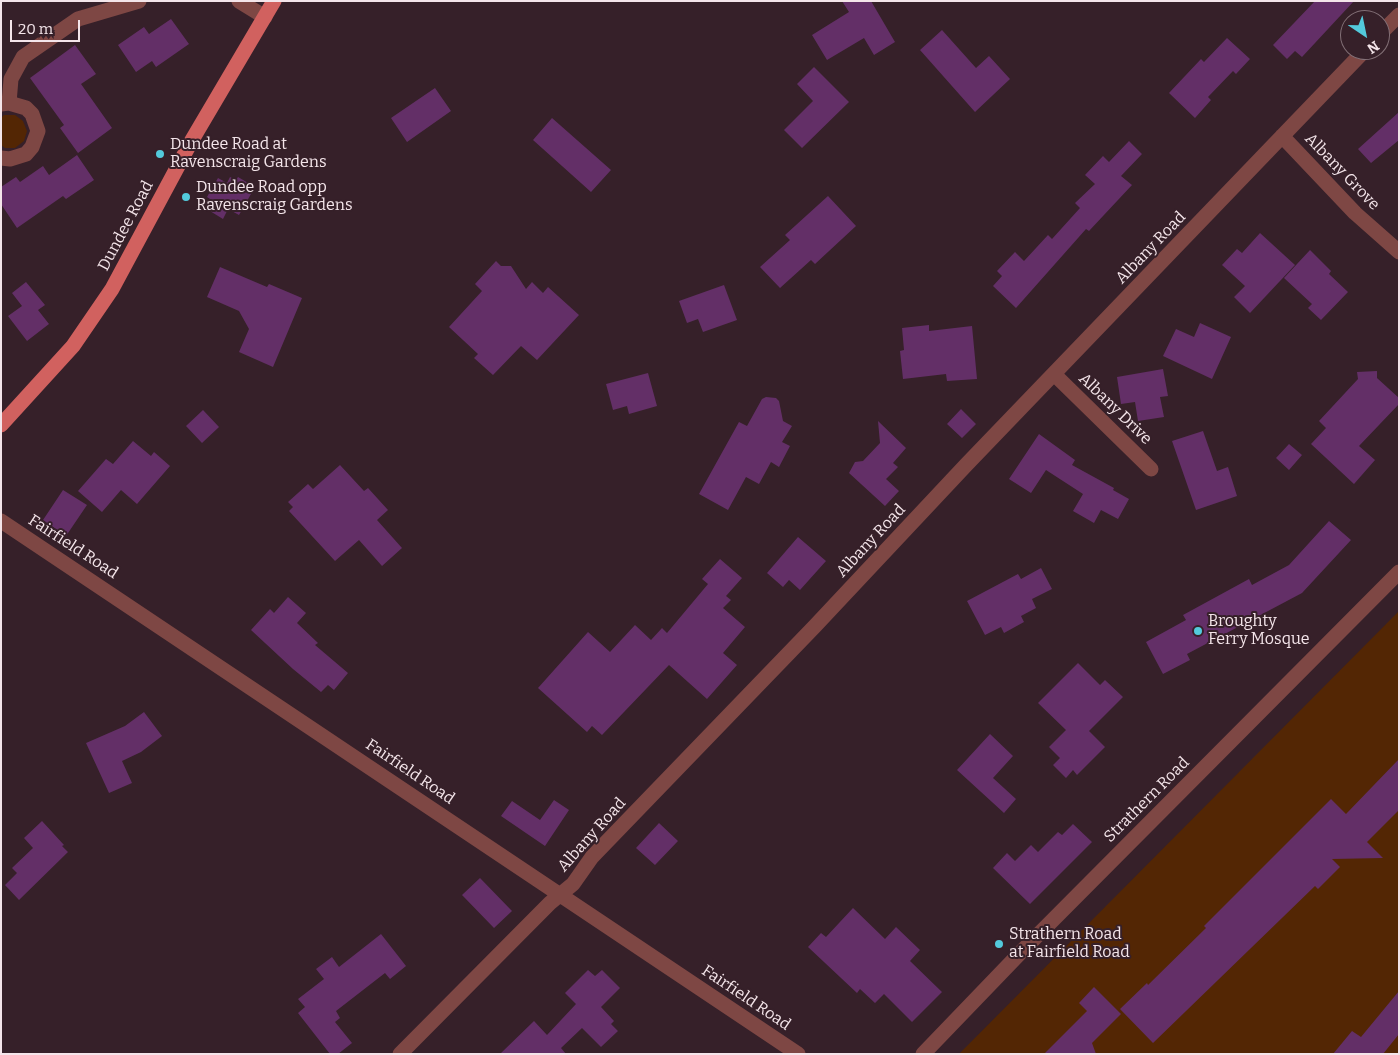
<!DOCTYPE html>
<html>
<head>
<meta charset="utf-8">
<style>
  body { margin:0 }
  #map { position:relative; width:1400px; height:1055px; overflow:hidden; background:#362029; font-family:Bitter,serif }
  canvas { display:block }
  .frame { position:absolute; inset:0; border:2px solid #f4e5ea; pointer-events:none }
  .north { position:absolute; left:1340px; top:10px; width:50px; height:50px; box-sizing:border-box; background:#362029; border:1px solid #826f76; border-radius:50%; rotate:146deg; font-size:14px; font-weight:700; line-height:20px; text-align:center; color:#f4e5ea }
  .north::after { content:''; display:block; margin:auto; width:18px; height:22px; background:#53cadc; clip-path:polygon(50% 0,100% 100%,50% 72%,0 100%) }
  .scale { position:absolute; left:10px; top:20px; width:70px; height:22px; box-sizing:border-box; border:2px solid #f4e5ea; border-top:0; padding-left:6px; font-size:15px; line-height:18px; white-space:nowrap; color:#f4e5ea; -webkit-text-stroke:4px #362029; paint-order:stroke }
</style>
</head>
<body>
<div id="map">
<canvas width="1400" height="1055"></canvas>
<div class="frame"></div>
<div class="north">N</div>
<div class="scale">20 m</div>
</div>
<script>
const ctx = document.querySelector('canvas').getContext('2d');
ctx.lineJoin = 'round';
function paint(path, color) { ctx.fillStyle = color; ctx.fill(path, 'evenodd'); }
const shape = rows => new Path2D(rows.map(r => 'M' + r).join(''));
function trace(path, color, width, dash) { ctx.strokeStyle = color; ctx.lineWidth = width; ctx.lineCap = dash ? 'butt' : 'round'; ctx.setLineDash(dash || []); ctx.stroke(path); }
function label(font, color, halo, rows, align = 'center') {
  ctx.font = font + ' Bitter,serif'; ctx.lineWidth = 4; ctx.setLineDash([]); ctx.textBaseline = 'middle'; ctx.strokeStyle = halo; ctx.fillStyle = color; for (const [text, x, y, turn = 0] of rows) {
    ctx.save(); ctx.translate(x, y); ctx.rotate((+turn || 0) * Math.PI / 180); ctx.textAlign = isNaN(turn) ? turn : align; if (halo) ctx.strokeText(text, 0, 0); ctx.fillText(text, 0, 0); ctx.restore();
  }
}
const green = shape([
  [4,115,15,115,23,121,27,131,24,141,15,148,5,148,1,145,1,118],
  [1399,611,1399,1054,959,1054]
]);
const building = shape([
  [842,1,871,1,895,42,874,55,864,38,827,60,812,35,849,12],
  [1315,1,1354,1,1302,57,1295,51,1287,59,1273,45],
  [171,19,189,44,156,67,152,61,136,72,118,45,144,27,149,34],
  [942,30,976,68,989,56,1010,79,975,112,920,50],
  [1227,38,1250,59,1236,74,1233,71,1208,97,1211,100,1195,118,1169,93,1201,59,1204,62],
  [75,45,96,74,81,84,112,128,78,153,60,128,64,125,30,78],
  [814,67,849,102,802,148,784,130,813,101,797,84],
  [435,88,451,111,407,142,391,118],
  [1399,112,1399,140,1371,163,1358,149],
  [552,118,611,170,591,192,533,140],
  [1129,141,1142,154,1121,176,1132,185,1089,231,1086,229,1016,308,993,286,1002,276,997,271,1015,252,1024,261,1048,235,1052,239,1080,208,1075,203,1095,184,1085,175,1103,156,1109,162],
  [77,155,94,180,66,199,63,196,17,228,1,204,1,187,16,177,20,182,43,166,49,175],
  [230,177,236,180,238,177,255,187,239,215,228,209,223,219,205,208,210,199,207,197,218,178,227,183],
  [828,196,856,226,815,264,811,260,780,288,760,267,790,240,785,235],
  [1260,233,1295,265,1250,313,1234,297,1245,286,1222,265,1237,249,1242,253],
  [1310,250,1331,271,1329,274,1348,292,1321,320,1308,308,1312,304,1284,278],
  [496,261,501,266,511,266,526,289,532,282,543,293,548,287,579,315,537,360,521,346,493,375,474,358,478,354,449,327,482,291,475,284],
  [220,267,267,287,269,284,302,298,273,367,239,352,249,329,239,311,207,297],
  [26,282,45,305,38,310,49,324,27,341,8,316,22,306,12,293],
  [724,285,737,320,703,332,698,319,687,323,679,301],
  [1200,323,1231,337,1212,379,1163,356,1176,329,1194,337],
  [929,325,929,331,972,326,977,379,947,381,946,374,903,379,900,351,904,350,902,328],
  [1163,369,1168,396,1160,397,1164,417,1138,421,1135,402,1121,404,1117,377],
  [1377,371,1377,378,1399,398,1399,404,1359,446,1375,460,1354,484,1311,444,1326,428,1319,421,1358,379,1357,372],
  [648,373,657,406,629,414,627,406,613,410,606,384],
  [766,397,776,398,779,401,783,421,792,426,782,442,790,446,779,467,771,462,759,484,746,477,728,510,699,494,739,422,747,426,762,399],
  [961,409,976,424,962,438,947,424],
  [203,410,219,427,202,443,186,426],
  [878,421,906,448,893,463,898,467,886,479,899,491,885,506,849,473,855,462,863,461,880,443],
  [1203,431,1217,471,1228,467,1237,496,1196,510,1172,441],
  [1039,434,1075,460,1072,465,1114,488,1113,490,1129,499,1118,519,1101,510,1094,523,1073,511,1083,494,1046,470,1031,493,1009,479],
  [133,441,151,456,154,452,170,466,137,504,121,490,102,512,78,491,106,459,113,464],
  [1289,444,1302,455,1289,470,1276,458],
  [340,465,364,491,368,488,388,510,377,520,402,548,382,566,359,540,335,561,289,511,293,507,288,502,308,484,313,489],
  [63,490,87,505,66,536,43,520],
  [1329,521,1351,540,1302,593,1187,654,1190,660,1163,674,1146,642,1186,620,1183,615,1249,579,1252,585,1289,565],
  [798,537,826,561,800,590,789,580,783,587,767,573],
  [720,559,742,578,726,596,731,600,723,608,745,627,723,653,737,665,707,699,669,665,602,735,592,726,587,732,538,688,588,632,610,652,635,625,651,640,662,628,667,633,708,584,702,579],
  [1041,568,1052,589,1032,599,1036,608,1021,616,1024,622,1004,633,1001,627,985,635,967,601,1018,574,1021,579],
  [288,597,306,613,297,623,318,643,315,645,348,673,334,690,328,685,321,692,293,669,251,630,270,609,274,613],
  [1078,663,1100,685,1105,680,1123,697,1089,731,1105,747,1077,775,1073,770,1066,778,1053,765,1060,758,1049,747,1066,730,1038,703],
  [144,712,162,736,141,752,122,761,132,783,109,793,86,743,125,726],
  [990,734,1013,756,993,778,1016,799,1004,813,957,770],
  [1399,759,1399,810,1367,842,1383,858,1332,859,1340,867,1318,889,1315,886,1153,1043,1120,1009,1147,983,1148,985,1206,928,1204,926,1331,799,1346,814],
  [554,800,569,810,545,846,501,816,512,801,540,820],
  [42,821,64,845,62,846,68,852,19,900,5,885,17,873,12,868,33,848,24,838],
  [659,823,678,841,655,865,636,848],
  [1073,824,1092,842,1030,904,993,868,1007,853,1015,861,1031,845,1038,852,1058,832,1062,835],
  [480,878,512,911,494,928,462,895],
  [853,908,885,939,896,927,920,950,910,961,942,992,912,1022,884,994,875,1003,860,989,857,993,808,947,821,933,826,937],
  [381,934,406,966,390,979,385,973,336,1011,340,1018,335,1022,352,1043,338,1054,330,1054,298,1013,305,1007,298,999,324,979,316,969,332,957,339,967],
  [588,970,595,976,602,970,620,988,601,1007,614,1021,611,1024,618,1031,601,1047,582,1028,561,1048,566,1054,500,1054,534,1021,547,1035,576,1004,565,993],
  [1094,987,1121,1014,1092,1043,1096,1054,1044,1054,1087,1011,1079,1003],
  [1399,991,1399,1034,1383,1054,1333,1054,1352,1031,1361,1037]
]);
const minor = shape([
  [239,1,265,17],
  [1380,34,1399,15],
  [9,103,11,79,23,57,78,19,139,1],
  [1,104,9,103,26,108,32,114,38,131,32,147,26,154,10,159,1,158],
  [1282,136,1355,213,1399,252],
  [1055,375,1151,469],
  [1,521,798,1054],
  [400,1054,550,903,573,884,592,857,815,626,966,465,1365,50]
]);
const tertiary = shape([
  [923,1054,1023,950,1399,572]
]);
const primary = shape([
  [1,425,73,346,112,289,192,140,274,1]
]);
const markers = [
  [160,154,5,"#53cadc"],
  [186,197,5,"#53cadc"],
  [1198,631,5,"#53cadc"],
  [999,944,5,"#53cadc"]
];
const poiNames = [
  ["Dundee Road at",170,145],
  ["Ravenscraig Gardens",170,163],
  ["Dundee Road opp",196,188],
  ["Ravenscraig Gardens",196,206],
  ["Broughty",1208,622],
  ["Ferry Mosque",1208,640],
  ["Strathern Road",1009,935],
  ["at Fairfield Road",1009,953]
];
const streetNames = [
  ["Albany Grove",1342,172,46],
  ["Dundee Road",126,226,-62],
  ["Albany Road",1151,248,-46],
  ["Albany Drive",1115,409,44],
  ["Albany Road",871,541,-47],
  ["Fairfield Road",73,547,33],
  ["Fairfield Road",410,772,34],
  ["Strathern Road",1147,800,-45],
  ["Albany Road",592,835,-48],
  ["Fairfield Road",746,998,34]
];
paint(green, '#532604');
paint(building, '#632f67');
trace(minor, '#7e4744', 15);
trace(tertiary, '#7e4744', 15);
trace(primary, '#d1615f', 15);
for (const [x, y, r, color] of markers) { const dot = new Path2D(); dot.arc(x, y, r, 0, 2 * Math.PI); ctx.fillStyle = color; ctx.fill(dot); trace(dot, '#362029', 2); }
label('16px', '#f4e5ea', '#362029', poiNames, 'left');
label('16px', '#f4e5ea', '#362029', streetNames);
</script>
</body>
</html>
